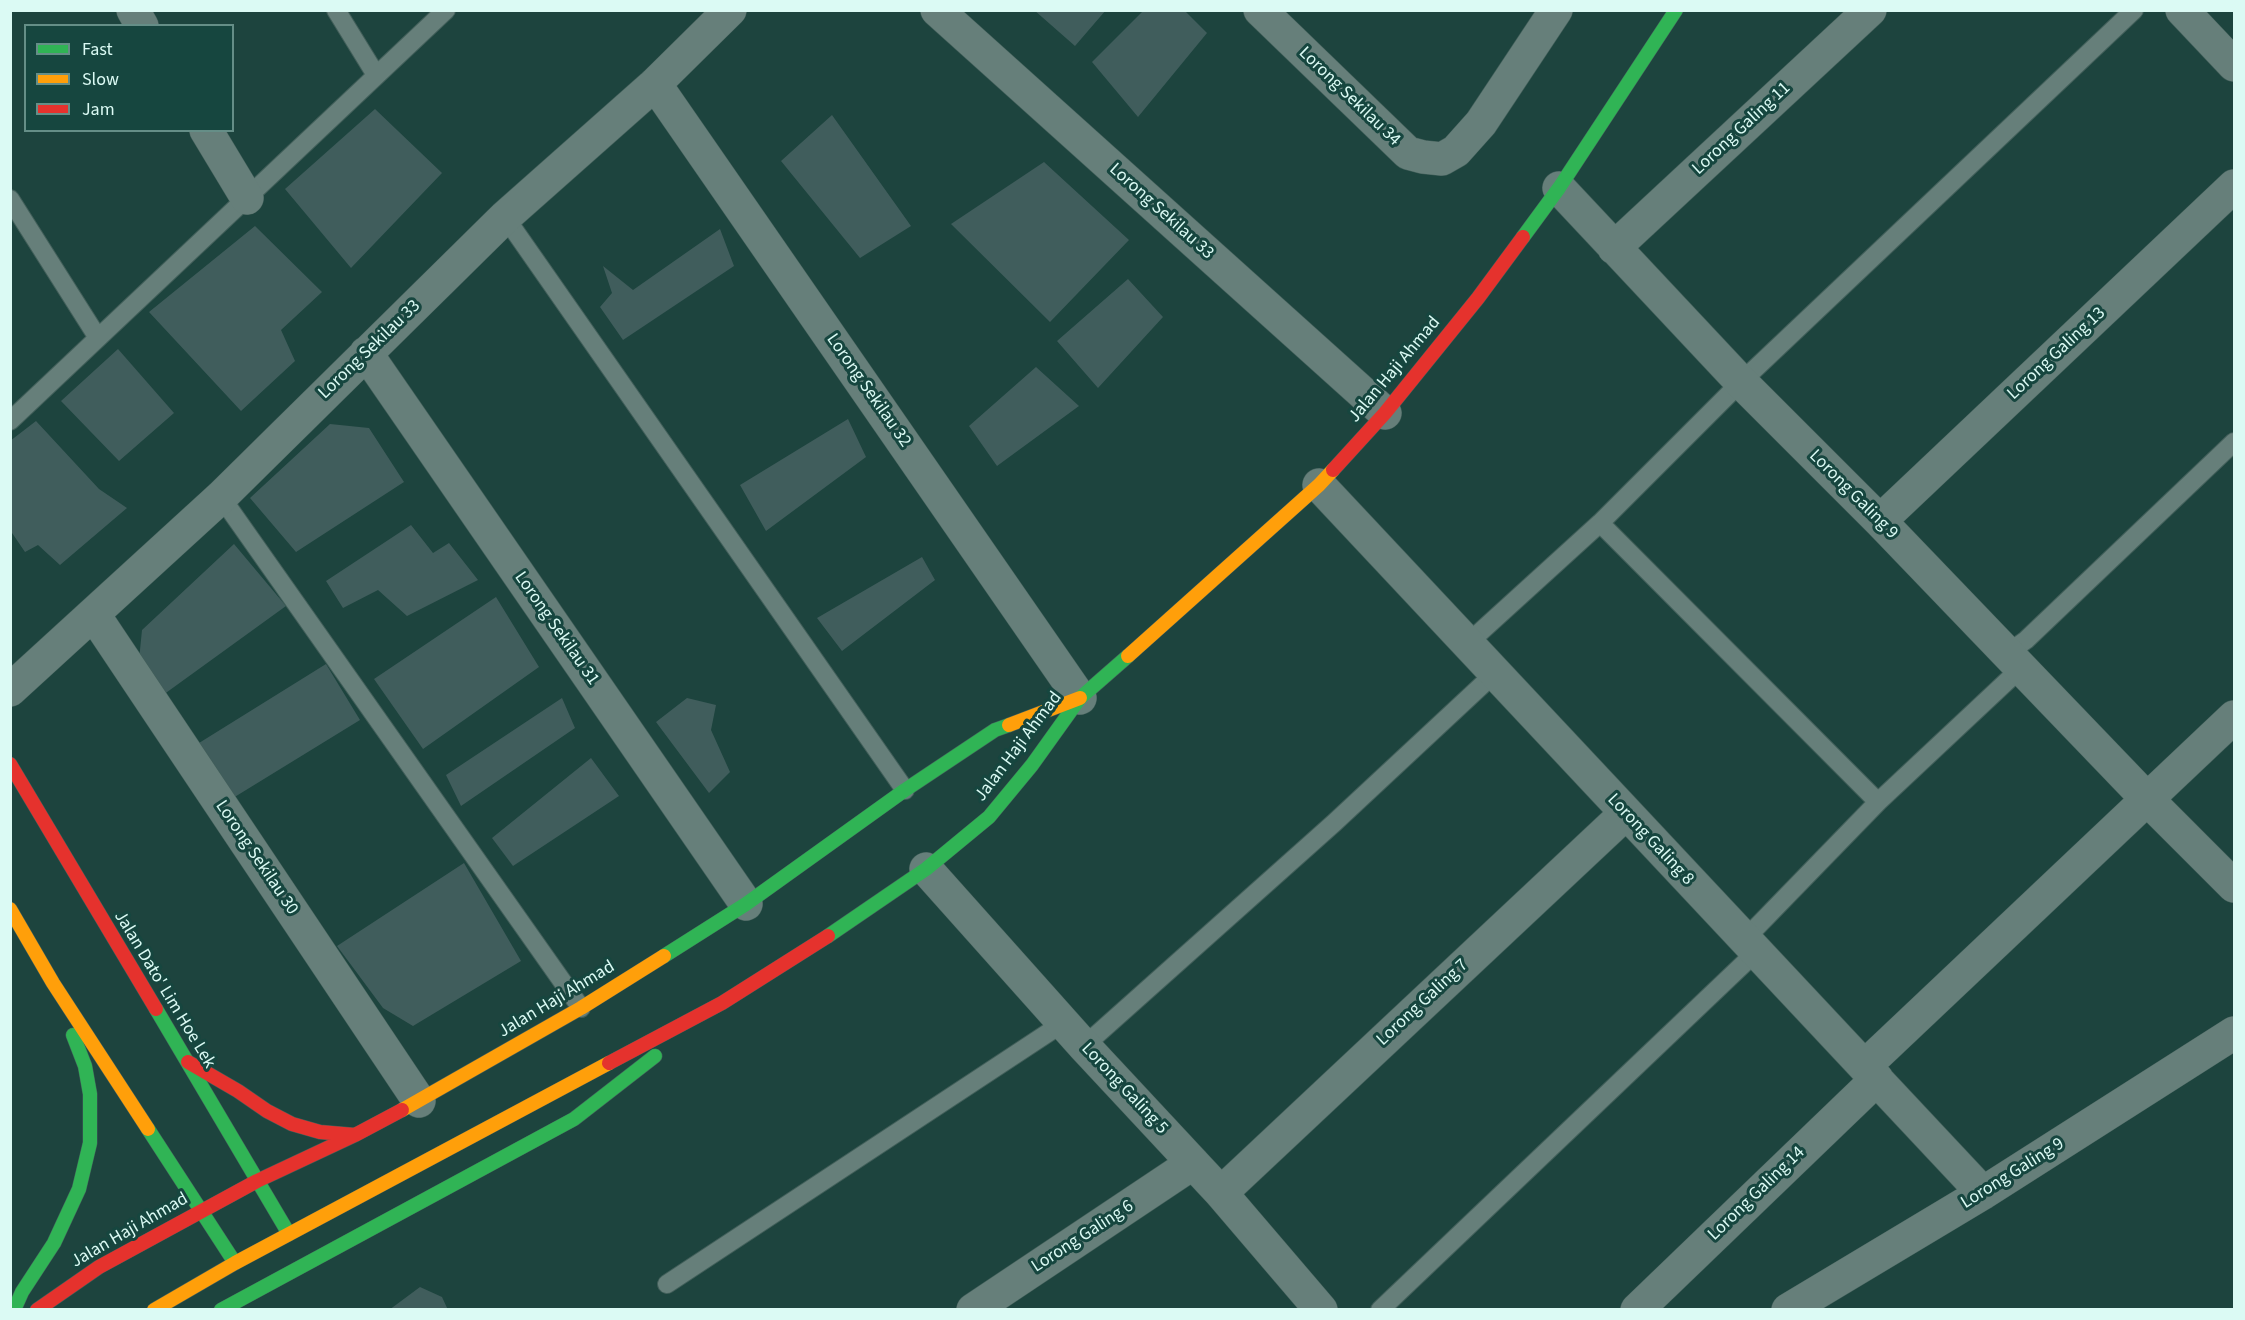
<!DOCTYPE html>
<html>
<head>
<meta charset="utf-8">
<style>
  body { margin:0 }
  #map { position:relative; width:2245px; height:1320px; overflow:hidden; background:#1d443e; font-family:"Source Sans 3",sans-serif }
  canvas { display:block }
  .frame { position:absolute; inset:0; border:12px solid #dbfaf4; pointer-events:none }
  .legend { position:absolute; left:24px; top:24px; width:210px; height:108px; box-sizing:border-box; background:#16463f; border:2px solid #658e87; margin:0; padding:8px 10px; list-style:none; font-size:18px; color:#dbfaf4 }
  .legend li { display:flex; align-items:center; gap:12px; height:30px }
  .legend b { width:30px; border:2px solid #658e87 }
</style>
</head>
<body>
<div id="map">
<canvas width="2245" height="1320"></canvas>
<div class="frame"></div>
<ul class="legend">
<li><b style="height:8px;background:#30b455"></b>Fast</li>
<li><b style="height:8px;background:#ff9f0a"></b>Slow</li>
<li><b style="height:8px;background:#e5322d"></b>Jam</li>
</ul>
</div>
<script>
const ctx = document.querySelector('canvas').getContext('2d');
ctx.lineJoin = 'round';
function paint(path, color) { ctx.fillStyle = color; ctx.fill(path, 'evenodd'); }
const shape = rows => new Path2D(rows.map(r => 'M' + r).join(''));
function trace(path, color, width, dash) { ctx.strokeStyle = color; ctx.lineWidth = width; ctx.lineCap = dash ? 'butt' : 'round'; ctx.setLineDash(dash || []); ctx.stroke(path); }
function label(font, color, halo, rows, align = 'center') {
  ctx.font = font + ' "Source Sans 3",sans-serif'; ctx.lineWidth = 6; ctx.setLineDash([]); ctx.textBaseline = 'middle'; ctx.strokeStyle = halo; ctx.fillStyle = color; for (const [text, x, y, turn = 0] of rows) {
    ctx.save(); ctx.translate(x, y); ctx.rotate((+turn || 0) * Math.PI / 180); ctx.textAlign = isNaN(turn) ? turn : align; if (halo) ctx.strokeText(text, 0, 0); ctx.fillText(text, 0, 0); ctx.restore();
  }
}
const building = shape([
  [1034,10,1106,10,1075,46],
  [1144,10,1184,10,1207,33,1138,117,1092,62],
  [375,109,442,173,351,268,285,189],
  [832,115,911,226,860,258,781,161],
  [1044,162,1129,240,1050,322,951,224],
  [255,226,322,292,281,330,295,361,241,411,149,312],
  [720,229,734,266,623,340,600,307,612,293,603,266,633,290],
  [1128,279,1163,317,1098,388,1057,341],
  [118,349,174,413,119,461,61,401],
  [1036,367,1079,406,997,466,969,426],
  [848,419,866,457,766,531,740,485],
  [36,421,99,489,127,508,60,565,38,545,25,552,10,530,10,441],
  [330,424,369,428,404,482,296,552,250,498],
  [411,525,433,553,449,543,478,580,407,616,378,590,343,608,326,581],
  [234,544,286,606,163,695,139,660,142,630],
  [922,557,935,580,842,651,817,618],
  [496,597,539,667,423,749,374,679],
  [326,664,360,720,233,798,199,743],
  [562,698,575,728,461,806,446,775],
  [687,698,716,705,711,730,730,772,709,793,656,722],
  [591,758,619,796,513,866,492,838],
  [464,863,521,961,413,1026,383,1008,337,946],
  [420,1287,442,1297,448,1310,389,1310]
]);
const lane = shape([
  [336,10,376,75],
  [10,199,98,338],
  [505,217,905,790],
  [10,421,446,10],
  [221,497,581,1008],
  [1600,523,1878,802],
  [1467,644,1600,523,1741,382,2134,10],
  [2008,653,2026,640,2234,442],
  [1744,940,1878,802,2021,668],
  [1084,1046,1334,823,1495,673],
  [667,1284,1063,1023],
  [1380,1310,1755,953]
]);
const street = shape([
  [133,10,142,26],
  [937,10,1385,413],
  [1260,10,1408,153,1423,157,1442,159,1456,151,1481,123,1556,10],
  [2182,10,2234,65],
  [655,84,1080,698],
  [206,130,247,198],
  [1559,188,1741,382,1880,521,2148,800,2234,886],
  [1614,248,1870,10],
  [366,353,746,904],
  [1319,485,1983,1193],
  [1880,521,2234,186],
  [94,615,419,1101],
  [10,690,221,497,505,217,655,84,730,10],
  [926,869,1084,1046,1221,1193,1321,1310],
  [1865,1066,2234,717],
  [1221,1193,1625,814],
  [973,1310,1193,1163],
  [1637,1310,1877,1079],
  [1788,1310,1983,1193,2234,1033]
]);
const fast = shape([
  [1523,237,1559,188,1676,10],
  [828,936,926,869,989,817,1032,765,1080,698,1128,656],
  [664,956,746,904,905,790,995,730,1009,725],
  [156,1009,289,1234],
  [148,1129,235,1263],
  [14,1310,22,1292,54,1243,79,1189,90,1143,90,1094,85,1066,73,1035],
  [221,1310,574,1119,655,1056]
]);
const slow = shape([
  [1128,656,1319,485,1333,470],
  [1009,725,1080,698],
  [10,909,53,983,148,1129],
  [402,1110,581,1008,664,956],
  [154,1310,235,1263,609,1063]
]);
const jam = shape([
  [1333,470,1385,413,1478,298,1523,237],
  [10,764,156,1009],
  [188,1062,238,1091,267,1111,292,1124,320,1132,355,1135],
  [609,1063,722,1003,828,936],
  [37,1310,99,1267,257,1181,355,1135,402,1110]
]);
const streetNames = [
  ["Lorong Sekilau 34",1349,97,44],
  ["Lorong Galing 11",1742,129,-43],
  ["Lorong Sekilau 33",1161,212,42],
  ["Lorong Sekilau 33",370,350,-44],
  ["Lorong Galing 13",2057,354,-43],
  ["Jalan Haji Ahmad",1395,370,-50],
  ["Lorong Sekilau 32",868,391,55],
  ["Lorong Galing 9",1853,495,45],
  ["Lorong Sekilau 31",556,629,55],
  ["Jalan Haji Ahmad",1019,747,-53],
  ["Lorong Galing 8",1650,840,47],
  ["Lorong Sekilau 30",256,858,56],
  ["Jalan Dato' Lim Hoe Lek",164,990,59],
  ["Jalan Haji Ahmad",557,1000,-31],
  ["Lorong Galing 7",1423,1003,-43],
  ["Lorong Galing 5",1124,1089,47],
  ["Lorong Galing 9",2013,1174,-32],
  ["Lorong Galing 14",1757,1194,-44],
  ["Jalan Haji Ahmad",130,1231,-30],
  ["Lorong Galing 6",1083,1237,-33]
];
paint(building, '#405d5c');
trace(lane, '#425f5a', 20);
trace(street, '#425f5a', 34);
trace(fast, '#425f5a', 15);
trace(slow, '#425f5a', 15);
trace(jam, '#425f5a', 15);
trace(lane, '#667f7a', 18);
trace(street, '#667f7a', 33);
trace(fast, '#30b455', 14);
trace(slow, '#ff9f0a', 14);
trace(jam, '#e5322d', 14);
label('18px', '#dbfaf4', '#16463f', streetNames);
</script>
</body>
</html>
